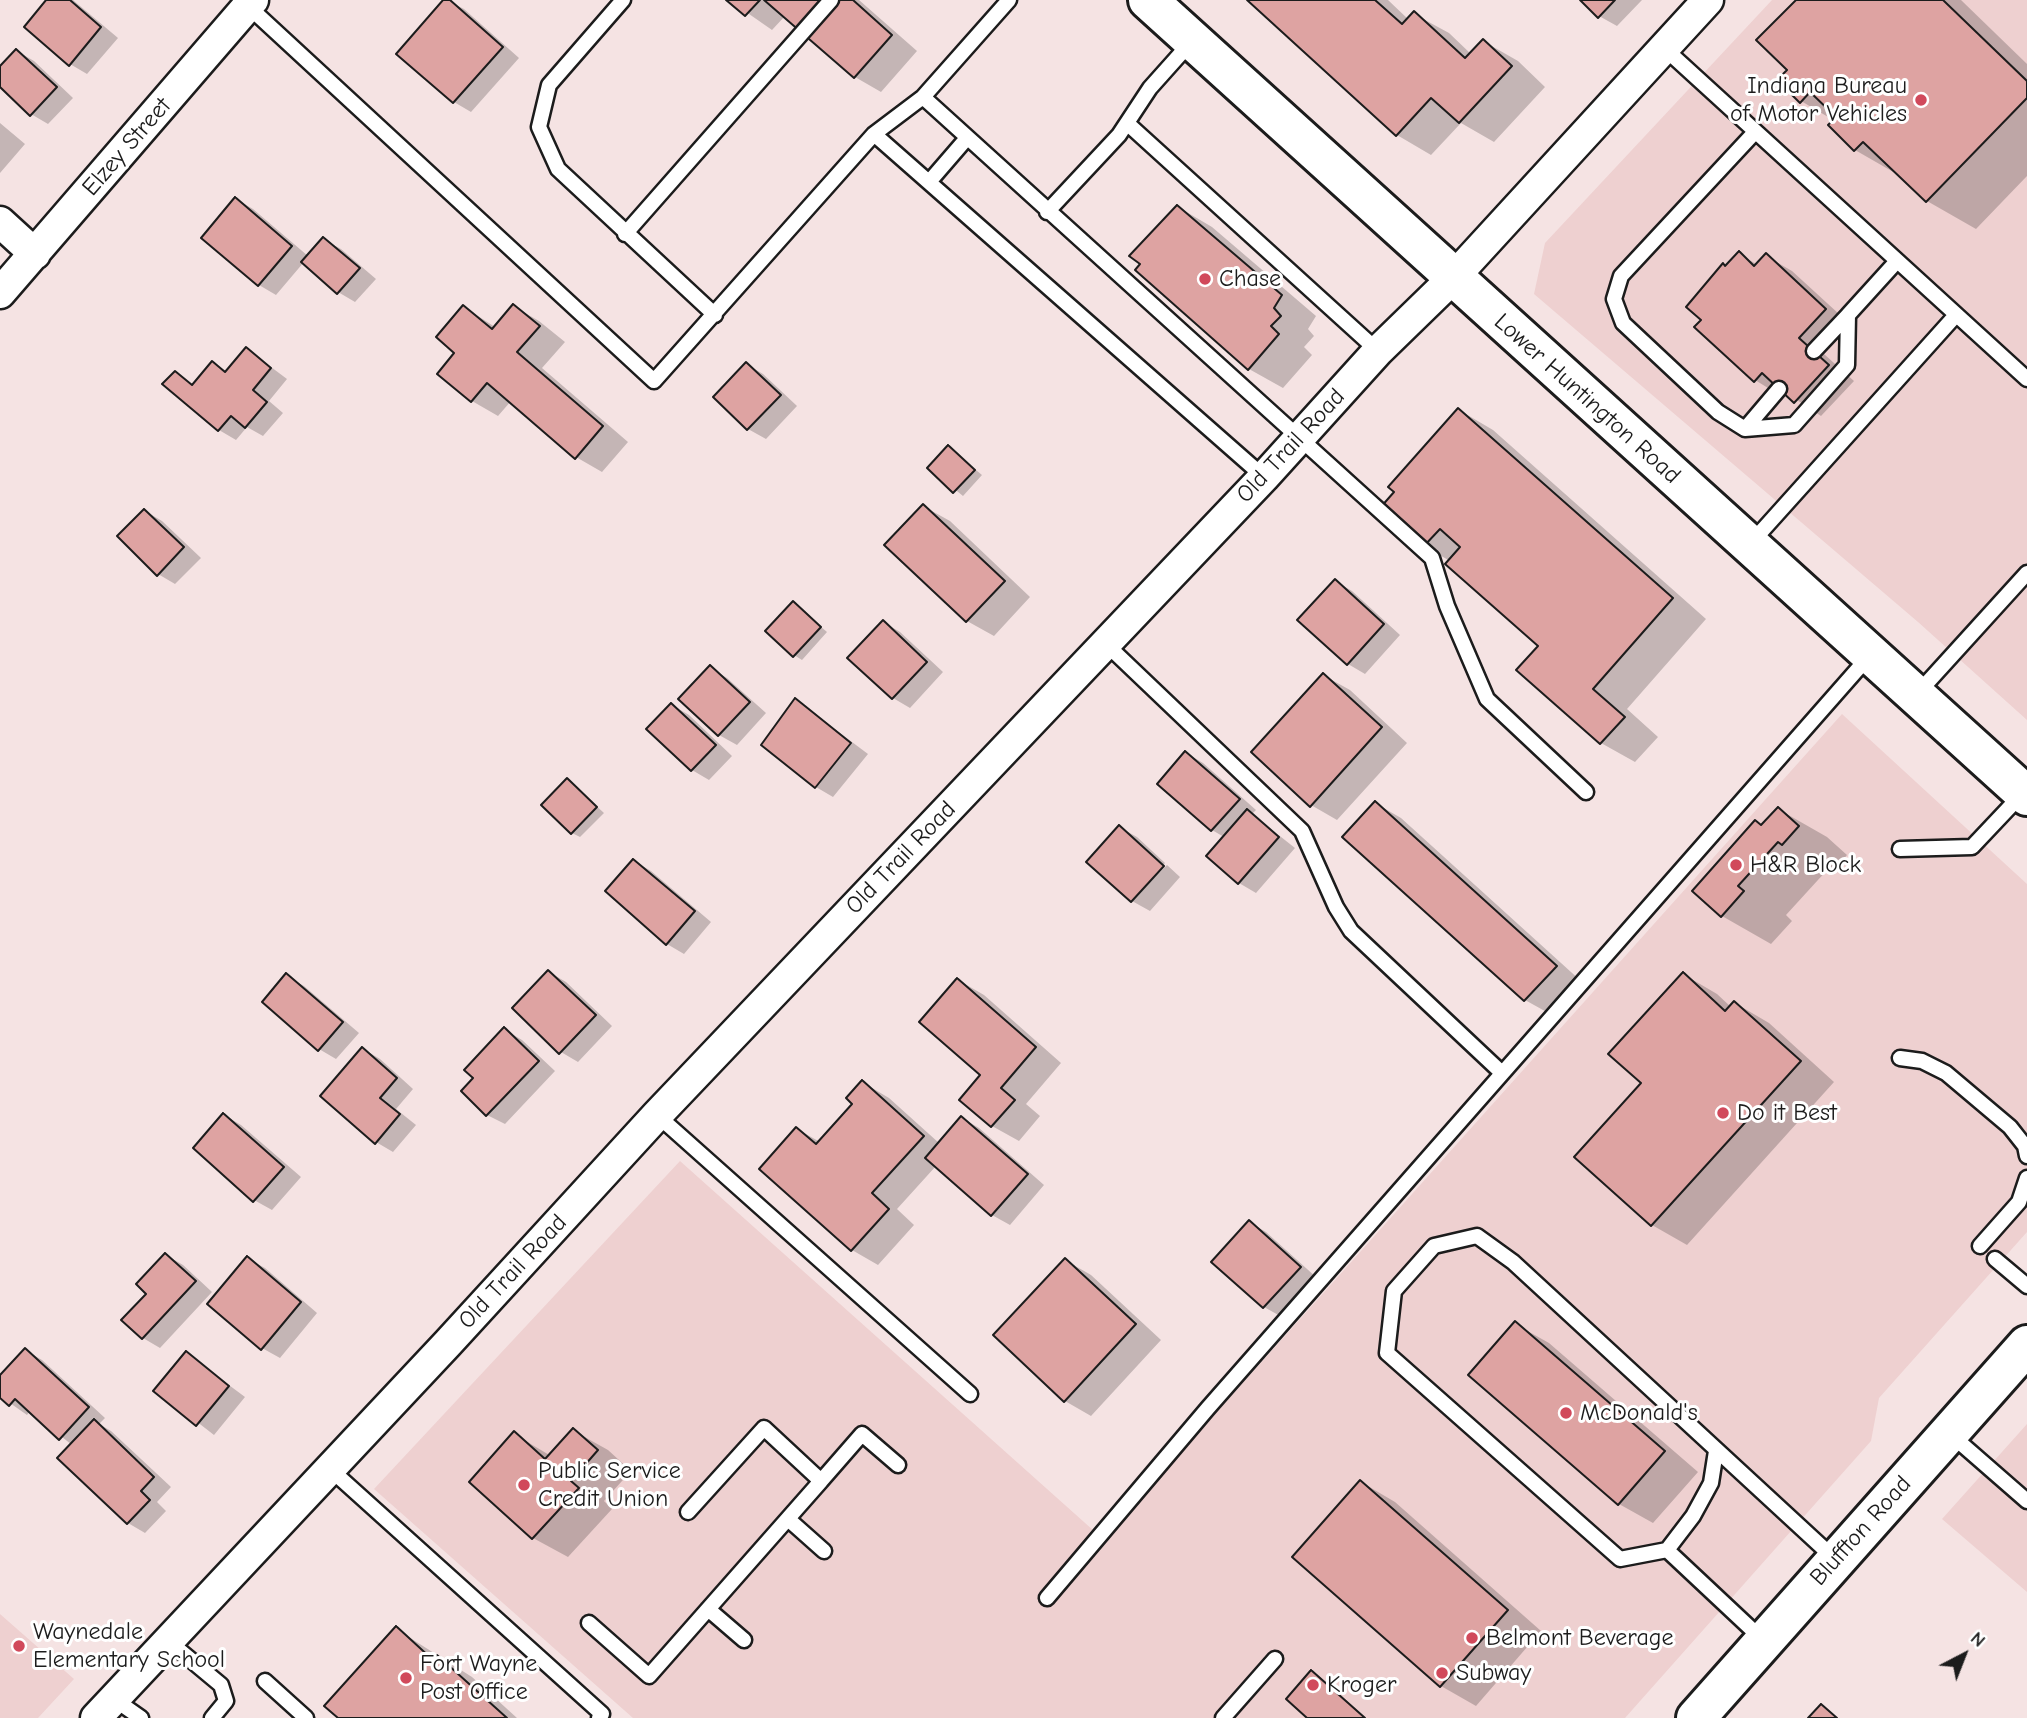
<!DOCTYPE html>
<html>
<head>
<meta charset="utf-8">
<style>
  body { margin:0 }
  #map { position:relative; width:2027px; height:1718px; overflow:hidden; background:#f5e3e3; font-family:"Comic Neue",sans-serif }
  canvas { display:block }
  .north { position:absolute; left:1929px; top:1620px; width:70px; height:70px; -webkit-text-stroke:5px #fff; paint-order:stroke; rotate:42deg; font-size:19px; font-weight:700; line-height:28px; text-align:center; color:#1c1c1c }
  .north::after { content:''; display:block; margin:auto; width:24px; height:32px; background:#1c1c1c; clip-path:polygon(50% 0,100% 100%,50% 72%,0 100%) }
</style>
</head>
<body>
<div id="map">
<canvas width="2027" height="1718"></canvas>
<div class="north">N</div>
</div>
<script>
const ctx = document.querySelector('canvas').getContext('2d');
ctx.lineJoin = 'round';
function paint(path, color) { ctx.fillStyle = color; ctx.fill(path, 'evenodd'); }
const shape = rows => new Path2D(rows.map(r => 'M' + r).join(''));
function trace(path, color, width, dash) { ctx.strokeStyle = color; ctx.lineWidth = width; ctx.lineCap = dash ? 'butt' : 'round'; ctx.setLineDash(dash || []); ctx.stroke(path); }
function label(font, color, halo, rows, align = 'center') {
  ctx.font = font + ' "Comic Neue",sans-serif'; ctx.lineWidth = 6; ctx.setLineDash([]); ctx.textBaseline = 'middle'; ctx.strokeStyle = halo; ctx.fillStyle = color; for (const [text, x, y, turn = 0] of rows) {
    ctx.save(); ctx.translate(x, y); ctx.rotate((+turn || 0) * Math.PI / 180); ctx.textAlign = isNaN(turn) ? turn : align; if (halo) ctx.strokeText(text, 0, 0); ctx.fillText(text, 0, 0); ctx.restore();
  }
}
const built = shape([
  [1772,0,2027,0,2027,720,1918,622,1534,294,1545,243],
  [1842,714,2027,884,2027,1232,1879,1398,1871,1441,1625,1718,633,1718,374,1489,680,1161,1103,1539],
  [2027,1424,2027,1592,1942,1519],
  [0,1614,74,1679,38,1718,0,1718]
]);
const shadow = shape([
  [49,0,73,0,118,38,87,74,70,64],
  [446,0,464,9,519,58,471,112,454,102],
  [729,0,859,0,917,51,881,92,855,77,785,16,772,30],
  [1250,0,1388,0,1409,20,1414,14,1449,33,1471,54,1483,41,1518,61,1545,87,1494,142,1461,123,1431,155,1397,135],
  [1582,0,1642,0,1617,26,1599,16],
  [1798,0,1961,0,2027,64,2027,176,1976,229,1927,201,1902,177,1855,150,1835,121,1801,101,1789,70],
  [17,51,34,61,73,98,48,124,31,114,0,85,0,69],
  [0,123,25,144,0,173],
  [236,199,253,209,308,256,323,239,341,249,376,279,355,302,338,292,304,262,276,295,259,285,203,237],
  [1178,207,1212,227,1316,316,1308,329,1314,336,1304,347,1312,355,1283,388,1249,369],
  [1739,254,1758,265,1766,256,1792,271,1851,325,1824,354,1854,381,1821,416,1785,392,1781,396,1755,380,1703,319,1726,267],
  [513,306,539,321,565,342,542,368,628,442,602,472,576,457,511,401,498,416,472,401,457,353,464,307,495,327],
  [247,349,287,379,269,401,283,413,263,436,247,427,236,440,219,430,175,373,194,385,213,363,228,372],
  [746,364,763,374,797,406,766,439,748,429,715,397],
  [1459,410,1493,430,1706,619,1627,709,1658,737,1635,762,1601,743,1540,646,1450,561,1424,546],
  [948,447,982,475,963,496,929,468],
  [923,506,950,521,1030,597,994,636,967,621,887,545],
  [145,511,162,521,201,558,175,584,158,574],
  [1335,581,1352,591,1400,635,1365,674,1348,664],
  [793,603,827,632,802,660,794,655],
  [883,622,900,632,943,672,910,708,893,698],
  [710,668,727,678,766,713,737,745,719,735,681,699],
  [1323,675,1350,690,1407,743,1337,820,1311,805],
  [796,700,868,754,833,797,816,787],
  [672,705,689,715,732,756,709,780,692,770],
  [1186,753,1203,763,1256,810,1252,814,1295,848,1256,893,1239,883,1224,837,1212,830],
  [568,780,604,813,580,837,572,833],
  [1375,803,1401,818,1582,982,1552,1015,1525,1000,1344,837],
  [1778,809,1827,837,1847,855,1832,872,1828,869,1786,915,1792,921,1771,944,1722,916,1763,826],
  [1119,827,1137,837,1165,863,1131,900],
  [634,861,651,871,711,922,684,954,667,944],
  [1167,865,1180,877,1150,911,1132,901],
  [549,972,566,982,612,1026,578,1062,561,1052],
  [1683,974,1717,994,1731,1007,1735,1003,1769,1023,1834,1082,1687,1245,1652,1225,1576,1157,1643,1083],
  [286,976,304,986,359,1033,336,1059,319,1049],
  [958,980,984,995,1061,1063,1026,1104,1040,1116,1019,1141,992,1126,961,1099,983,1075],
  [505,1030,522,1040,555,1071,505,1124,487,1115,476,1078],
  [363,1049,380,1059,413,1089,396,1109,416,1125,393,1152,376,1142],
  [862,1082,889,1098,939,1143,962,1118,979,1128,1044,1185,1010,1225,992,1215,936,1166,897,1209,914,1225,878,1265,852,1250,797,1129,820,1142,855,1103],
  [224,1115,241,1125,301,1177,272,1210,254,1200],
  [1249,1222,1266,1232,1317,1278,1282,1317,1264,1307,1214,1261],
  [166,1255,183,1265,212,1292,160,1348,143,1338,149,1294],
  [247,1258,265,1268,317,1313,280,1358,262,1348],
  [1065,1260,1091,1275,1161,1340,1091,1416,1065,1401],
  [1515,1324,1549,1343,1698,1472,1653,1523,1619,1504],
  [25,1350,42,1360,105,1418,99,1424,111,1431,171,1487,157,1502,166,1511,145,1533,128,1523,72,1445,30,1411,27,1415,0,1396,0,1377],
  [186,1353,245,1397,214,1435,156,1390],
  [574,1431,608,1450,631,1471,604,1501,612,1509,568,1557,533,1538,514,1434,551,1456],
  [1361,1482,1395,1502,1541,1631,1476,1706,1441,1686],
  [396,1629,472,1677,517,1718,340,1718],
  [1312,1672,1320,1677,1366,1718,1310,1718]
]);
const building = shape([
  [46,0,70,0,101,27,69,66,24,27,46,0],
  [443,0,450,0,503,47,453,103,396,54,443,0],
  [726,0,760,0,745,16,726,0],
  [764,0,853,0,892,35,854,78,764,0],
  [1247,0,1375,0,1402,24,1414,11,1465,58,1483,39,1512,66,1459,123,1431,98,1396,136,1247,0],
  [1580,0,1615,0,1598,18,1580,0],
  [1796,0,1943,0,2027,81,2027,98,1926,202,1863,142,1854,151,1828,125,1836,117,1810,92,1800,103,1777,80,1787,70,1756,40,1796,0],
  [16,49,57,87,30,116,0,87,0,66,16,49],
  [235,197,292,246,258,286,201,238,235,197],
  [1177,205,1282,295,1274,308,1281,316,1271,326,1279,334,1248,370,1135,270,1140,264,1129,256,1177,205],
  [323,237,360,268,337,294,301,262,323,237],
  [1739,251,1754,266,1766,253,1826,309,1799,338,1829,365,1794,403,1762,373,1754,382,1694,327,1701,320,1686,307,1723,263,1725,266,1739,251],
  [513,304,540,326,517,352,603,426,575,459,487,383,471,402,437,374,454,353,436,337,463,305,492,329,513,304],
  [246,347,271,368,253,390,267,402,245,428,231,416,218,431,162,384,175,371,192,385,212,361,225,372,246,347],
  [746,362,781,395,747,430,713,397,746,362],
  [1458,408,1673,598,1593,689,1625,717,1600,744,1516,670,1538,646,1445,564,1460,547,1440,529,1423,547,1380,508,1394,492,1388,487,1458,408],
  [948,445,975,470,953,493,927,468,948,445],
  [923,504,1005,581,966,622,884,545,923,504],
  [144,509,184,547,157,576,117,536,144,509],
  [1335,579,1384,624,1347,665,1297,620,1335,579],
  [793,601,821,627,793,657,765,631,793,601],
  [883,620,927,662,892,699,847,658,883,620],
  [710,665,750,702,718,736,678,699,710,665],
  [1323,673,1382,727,1310,807,1251,752,1323,673],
  [795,698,851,743,815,788,761,745,795,698],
  [671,703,716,745,691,771,646,729,671,703],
  [1185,751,1240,799,1211,831,1157,784,1185,751],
  [567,778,597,807,571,834,541,805,567,778],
  [1375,801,1557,966,1524,1001,1342,837,1375,801],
  [1778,807,1799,826,1782,845,1778,842,1738,886,1744,891,1721,917,1692,891,1755,820,1761,825,1778,807],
  [1247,809,1279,837,1238,884,1206,856,1247,809],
  [1119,825,1164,866,1131,902,1086,862,1119,825],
  [633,859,695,911,666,945,605,891,633,859],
  [548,970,596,1015,559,1054,512,1008,548,970],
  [1683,972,1725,1011,1734,1001,1801,1061,1651,1226,1574,1157,1641,1083,1608,1054,1683,972],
  [286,973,343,1022,318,1051,262,1002,286,973],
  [957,978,1036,1047,1001,1088,1015,1100,991,1127,959,1100,980,1075,919,1022,957,978],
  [504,1027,539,1061,486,1116,461,1091,473,1078,464,1070,504,1027],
  [362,1047,397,1078,380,1098,400,1114,375,1144,320,1096,362,1047],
  [862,1080,924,1136,872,1193,889,1209,851,1251,759,1169,796,1127,816,1144,852,1104,846,1098,862,1080],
  [223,1113,284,1167,253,1202,193,1148,223,1113],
  [961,1116,1028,1174,991,1216,925,1158,961,1116],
  [1249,1220,1301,1267,1263,1308,1211,1262,1249,1220],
  [165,1253,196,1281,142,1339,121,1320,146,1294,136,1284,165,1253],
  [247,1256,301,1302,261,1350,207,1304,247,1256],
  [1065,1258,1136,1324,1064,1402,993,1335,1065,1258],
  [1515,1321,1665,1451,1618,1505,1468,1375,1515,1321],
  [25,1348,89,1407,59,1440,15,1399,9,1406,0,1398,0,1375,25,1348],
  [186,1351,229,1386,196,1426,153,1391,186,1351],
  [94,1419,154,1477,141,1491,150,1500,127,1524,57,1458,94,1419],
  [573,1428,598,1450,571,1481,579,1488,532,1539,469,1482,514,1431,545,1459,573,1428],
  [1360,1480,1508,1610,1440,1687,1292,1557,1360,1480],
  [396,1626,433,1660,437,1655,507,1718,338,1718,324,1706,396,1626],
  [1311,1670,1365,1718,1307,1718,1286,1699,1311,1670],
  [1821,1704,1837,1718,1808,1718,1821,1704]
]);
const service = shape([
  [623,0,549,85,539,127,558,169,715,315],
  [1009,0,923,97,1432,558,1447,606,1487,699,1586,792],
  [248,6,654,381,874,134,923,97],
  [1663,47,2027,379],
  [1128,124,1378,351],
  [1755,132,1621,276,1614,299,1623,323,1718,412,1745,429,1794,425,1847,365,1848,315,1897,261],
  [874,134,1264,477],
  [929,182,967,138],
  [1047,212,1119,135,1150,88,1192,41],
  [625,234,831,0],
  [1814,351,1848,315],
  [1745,429,1779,389],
  [1751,543,1956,315],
  [1105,643,1302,831,1336,907,1351,931,1502,1073],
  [1917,694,2027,573],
  [1900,849,1972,847,2022,794],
  [1900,1058,1922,1061,1946,1073,2010,1127,2025,1146,2027,1156],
  [657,1115,970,1394],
  [1980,1246,2019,1202,2027,1178],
  [1995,1259,2027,1286],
  [1949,1433,2027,1501],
  [1716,1451,1711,1483,1693,1516,1667,1550,1620,1559,1387,1353,1394,1291,1434,1246,1477,1236,1513,1262,1835,1559],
  [329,1468,602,1714,599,1718],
  [821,1481,862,1434,898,1465],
  [788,1519,824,1551],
  [1667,1550,1763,1640],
  [1047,1598,1208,1408,1871,654],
  [708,1609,744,1640],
  [589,1623,649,1676,821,1481,764,1428,688,1512],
  [167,1640,221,1685,226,1701,212,1718],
  [265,1681,306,1718],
  [114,1699,141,1718],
  [1223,1718,1275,1659]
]);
const minor = shape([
  [0,222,35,254],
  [0,293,253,0],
  [96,1718,448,1343,657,1115,1264,477,1378,351,1453,278,1708,0]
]);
const secondary = shape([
  [1148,0,2027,796],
  [1696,1718,2027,1345]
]);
const markers = [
  [1921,100,7,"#d1495b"],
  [1205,279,7,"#d1495b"],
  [1736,865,7,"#d1495b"],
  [1723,1113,7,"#d1495b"],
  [1566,1413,7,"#d1495b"],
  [524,1485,7,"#d1495b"],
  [1472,1638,7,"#d1495b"],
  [19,1646,7,"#d1495b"],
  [1442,1673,7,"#d1495b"],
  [406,1678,7,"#d1495b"],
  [1313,1685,7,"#d1495b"]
];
const poiNames = [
  ["Indiana Bureau",1907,86,"right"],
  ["of Motor Vehicles",1907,114,"right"],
  ["Chase",1219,279],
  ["H&R Block",1750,865],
  ["Do it Best",1737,1113],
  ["McDonald's",1580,1413],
  ["Public Service",538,1471],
  ["Credit Union",538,1499],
  ["Waynedale",33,1632],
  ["Elementary School",33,1660],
  ["Belmont Beverage",1486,1638],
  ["Fort Wayne",420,1664],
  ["Post Office",420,1692],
  ["Subway",1456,1673],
  ["Kroger",1327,1685]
];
const streetNames = [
  ["Elzey Street",127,147,-49],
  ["Lower Huntington Road",1587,399,42],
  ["Old Trail Road",1291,446,-47],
  ["Old Trail Road",901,858,-46],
  ["Old Trail Road",513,1272,-47],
  ["Bluffton Road",1861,1531,-48]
];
paint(built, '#eed0d0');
paint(shadow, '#0003');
paint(building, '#dea3a2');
trace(building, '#1c1c1c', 2);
trace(service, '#1c1c1c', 19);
trace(minor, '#1c1c1c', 35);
trace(secondary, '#1c1c1c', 44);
trace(service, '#fff', 14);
trace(minor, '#fff', 30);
trace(secondary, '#fff', 38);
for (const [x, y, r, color] of markers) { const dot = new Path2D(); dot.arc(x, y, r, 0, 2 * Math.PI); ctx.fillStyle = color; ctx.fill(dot); trace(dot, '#fff', 2.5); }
label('24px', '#1c1c1c', '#fff', poiNames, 'left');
label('24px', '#1c1c1c', '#fff', streetNames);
</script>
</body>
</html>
